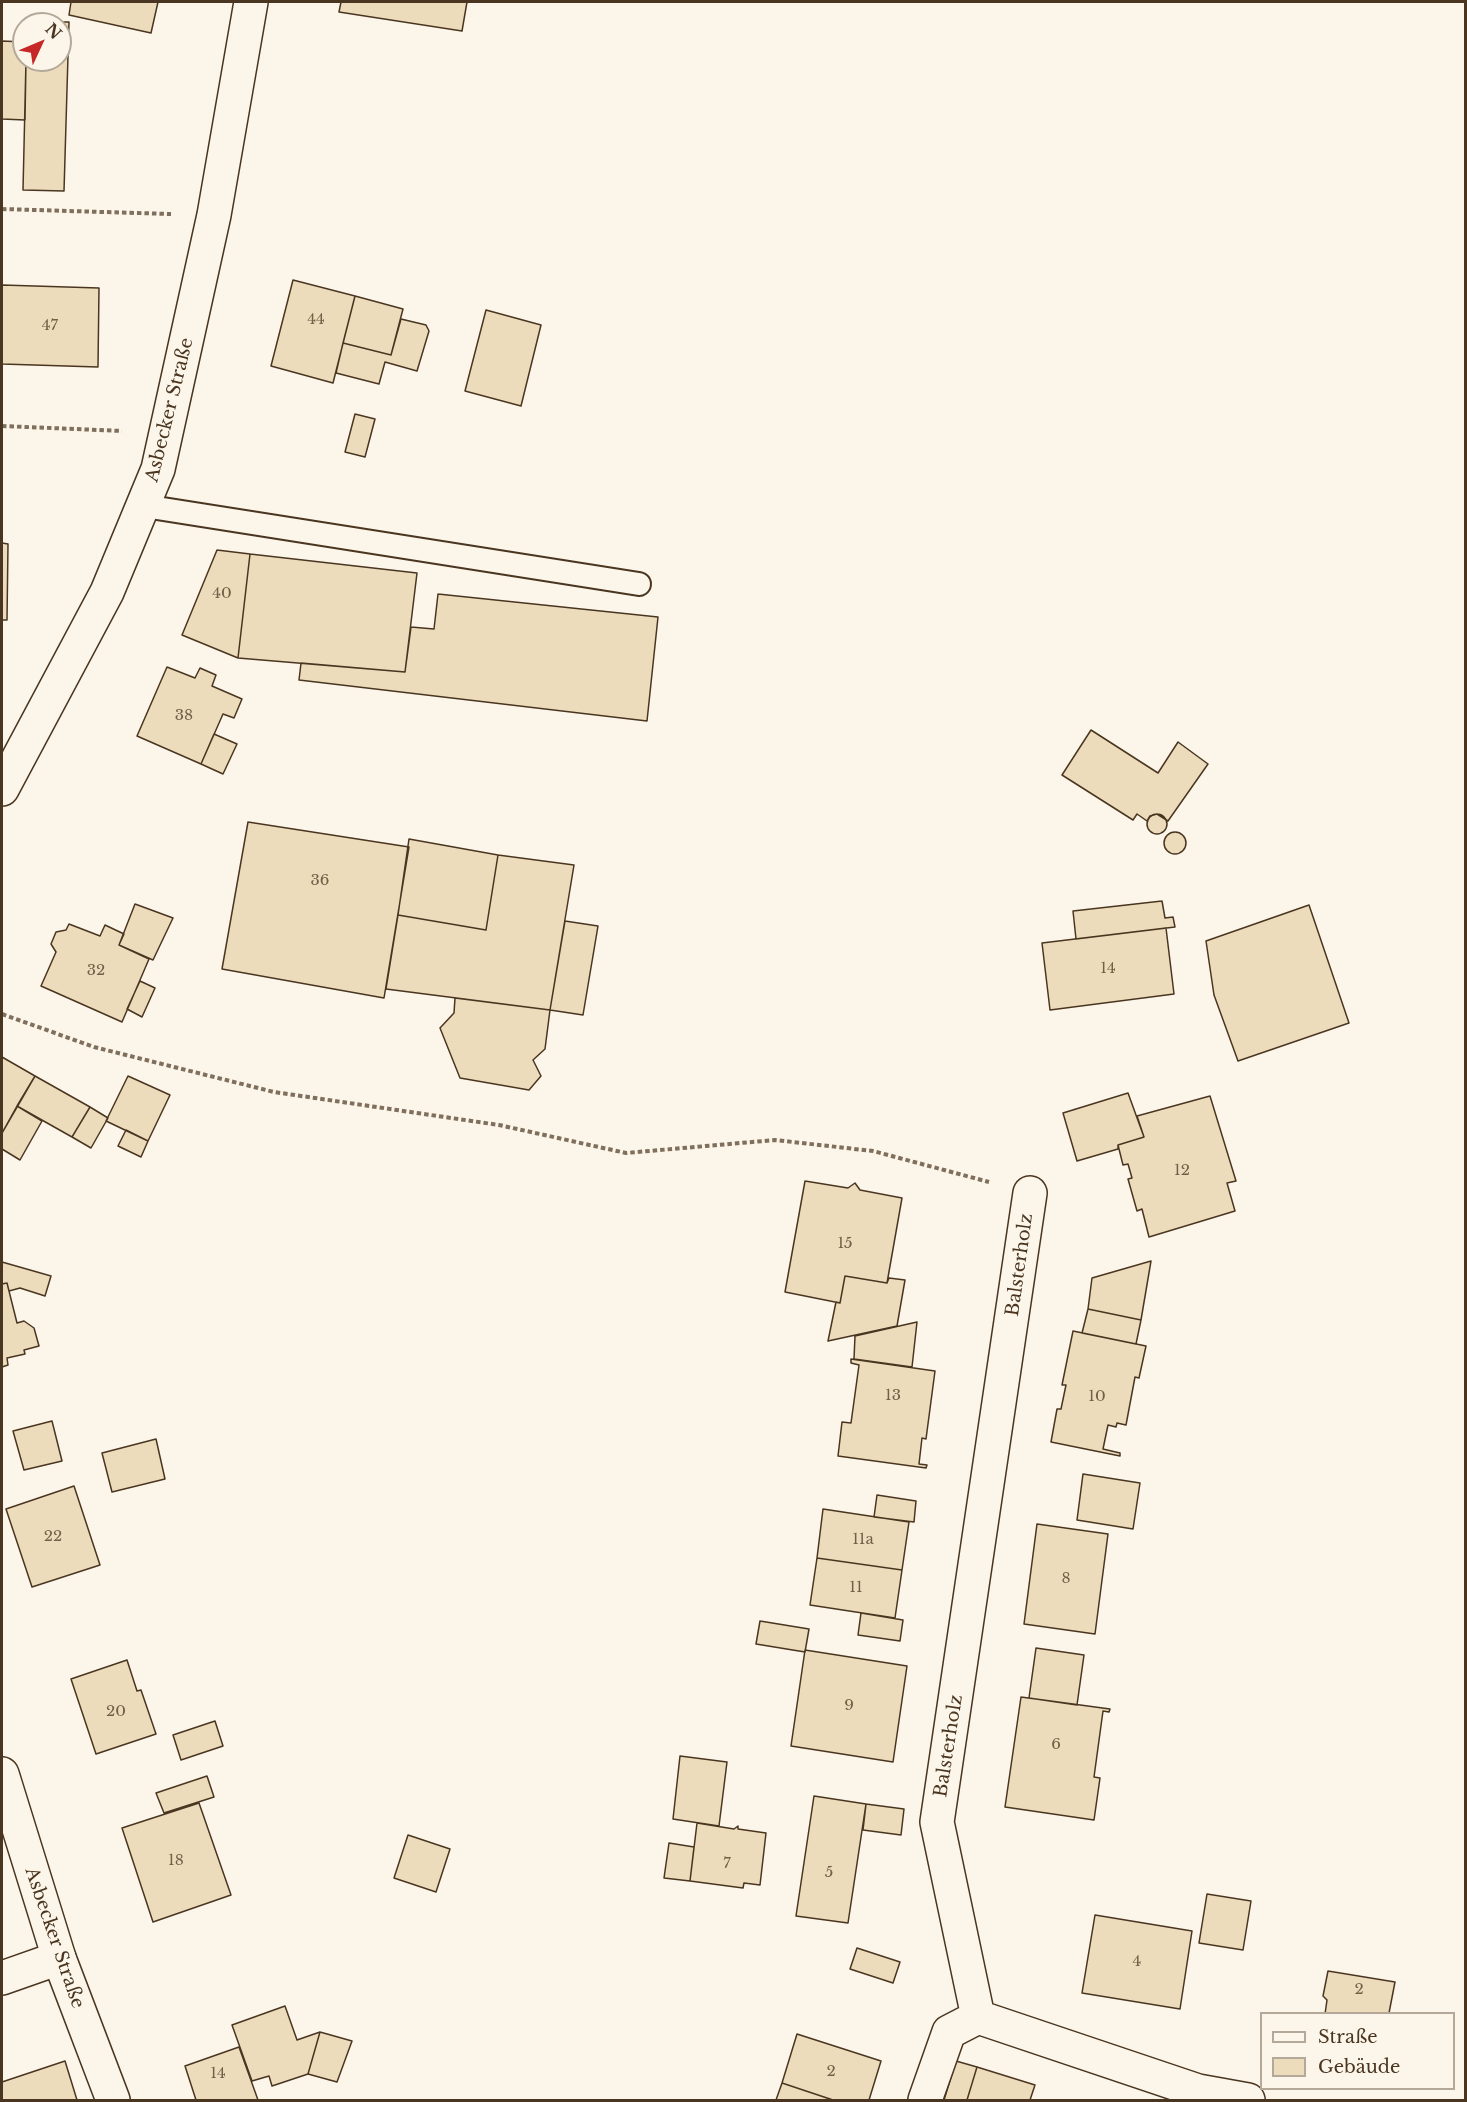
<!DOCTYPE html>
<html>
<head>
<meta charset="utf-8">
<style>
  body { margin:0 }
  #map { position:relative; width:1467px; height:2102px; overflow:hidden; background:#fbf6e9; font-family:"Libre Baskerville",serif }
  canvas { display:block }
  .frame { position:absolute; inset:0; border:3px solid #4a3520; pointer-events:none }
  .legend { position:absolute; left:1260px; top:2012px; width:195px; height:78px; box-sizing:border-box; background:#fbf6e9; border:2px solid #b4a999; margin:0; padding:8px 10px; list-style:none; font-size:18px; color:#4a3520 }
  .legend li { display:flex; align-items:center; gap:12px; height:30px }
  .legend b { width:30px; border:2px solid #b4a999 }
  .north { position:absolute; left:12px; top:12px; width:60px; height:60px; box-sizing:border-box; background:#fbf6e9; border:2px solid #b4a999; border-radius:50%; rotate:46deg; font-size:16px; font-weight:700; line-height:24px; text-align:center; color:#4a3520 }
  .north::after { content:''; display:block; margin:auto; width:21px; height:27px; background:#c62828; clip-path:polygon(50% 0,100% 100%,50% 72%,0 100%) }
</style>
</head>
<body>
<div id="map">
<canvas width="1467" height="2102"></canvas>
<div class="frame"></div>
<ul class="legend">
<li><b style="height:8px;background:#fbf6e9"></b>Straße</li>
<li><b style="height:16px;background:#ecdcbc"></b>Gebäude</li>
</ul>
<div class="north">N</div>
</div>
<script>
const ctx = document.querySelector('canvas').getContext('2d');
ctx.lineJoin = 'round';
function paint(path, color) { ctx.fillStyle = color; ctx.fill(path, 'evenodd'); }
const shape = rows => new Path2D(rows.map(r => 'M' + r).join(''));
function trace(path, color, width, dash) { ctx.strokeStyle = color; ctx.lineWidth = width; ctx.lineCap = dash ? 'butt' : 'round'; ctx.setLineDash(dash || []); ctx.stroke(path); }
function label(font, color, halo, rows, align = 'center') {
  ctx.font = font + ' "Libre Baskerville",serif'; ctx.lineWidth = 4.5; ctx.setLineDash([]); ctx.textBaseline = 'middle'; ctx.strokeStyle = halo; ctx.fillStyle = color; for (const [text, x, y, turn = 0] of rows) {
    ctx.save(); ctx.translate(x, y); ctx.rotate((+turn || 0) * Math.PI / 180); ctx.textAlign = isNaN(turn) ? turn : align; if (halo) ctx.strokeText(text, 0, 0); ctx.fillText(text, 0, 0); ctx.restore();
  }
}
const building = shape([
  [71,2,158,2,151,33,69,15,71,2],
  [341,2,467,2,462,31,339,12,341,2],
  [27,22,69,22,64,191,23,190,26,60,60,60,60,24,27,24,27,22],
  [2,41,24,42,24,60,26,60,25,120,2,119,2,41],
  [293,280,355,296,333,383,271,366,293,280],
  [2,285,99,288,98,367,2,364,2,285],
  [355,296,403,309,391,355,343,343,355,296],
  [486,310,541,325,521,406,465,391,486,310],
  [401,319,426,325,429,331,417,371,385,362,379,384,336,373,343,343,391,355,401,319],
  [355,414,375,419,365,457,345,452,355,414],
  [2,543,8,544,7,620,2,620,2,543],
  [217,550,250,554,238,658,182,635,217,550],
  [250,554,417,573,405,672,238,658,250,554],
  [438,594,658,617,647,721,299,680,301,663,405,672,411,627,434,629,438,594],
  [167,667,195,678,200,668,216,675,212,686,242,699,234,718,223,714,201,764,137,736,167,667],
  [1091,730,1158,773,1178,742,1208,764,1168,821,1157,814,1150,816,1147,821,1137,814,1133,820,1062,775,1091,730],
  [214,734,237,744,223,774,201,764,214,734],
  '1147 824a10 10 0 1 1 20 0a10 10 0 1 1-20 0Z',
  [248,822,409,847,384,998,222,969,248,822],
  '1164 843a11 11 0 1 1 22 0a11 11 0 1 1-22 0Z',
  [409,839,498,855,486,930,398,915,409,839],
  [498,855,574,865,550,1010,386,989,398,915,486,930,498,855],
  [1162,901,1165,918,1173,917,1175,927,1076,939,1073,911,1162,901],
  [135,904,173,918,153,960,119,945,135,904],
  [1309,905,1349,1023,1238,1061,1214,995,1206,941,1309,905],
  [565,921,598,926,583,1015,550,1010,565,921],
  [69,924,100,936,105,925,124,934,119,945,149,959,122,1022,41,986,56,952,51,944,56,932,66,930,69,924],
  [1166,928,1174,994,1050,1010,1042,943,1166,928],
  [140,981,155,988,142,1017,127,1009,140,981],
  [455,998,550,1010,545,1049,533,1060,541,1076,529,1090,460,1078,440,1028,454,1013,455,998],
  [2,1057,35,1076,2,1133,2,1057],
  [35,1076,90,1107,72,1137,17,1106,35,1076],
  [128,1076,170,1095,148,1141,106,1121,128,1076],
  [1128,1093,1144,1137,1118,1145,1118,1149,1077,1161,1063,1113,1128,1093],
  [1210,1096,1236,1181,1227,1183,1235,1211,1149,1237,1142,1209,1137,1211,1128,1179,1132,1178,1128,1164,1123,1165,1118,1145,1144,1137,1137,1116,1210,1096],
  [17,1106,42,1121,20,1160,2,1149,2,1133,17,1106],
  [90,1107,108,1118,91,1148,72,1137,90,1107],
  [126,1130,148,1141,141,1157,118,1146,126,1130],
  [805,1181,848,1188,855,1183,860,1190,902,1198,887,1283,845,1276,840,1303,785,1292,805,1181],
  [1151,1261,1141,1320,1088,1309,1092,1278,1151,1261],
  [2,1262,51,1276,45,1296,20,1288,9,1291,7,1283,2,1284,2,1262],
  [845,1276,887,1283,889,1278,905,1280,897,1326,828,1341,836,1302,840,1303,845,1276],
  [7,1283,17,1323,24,1321,34,1328,39,1346,24,1350,25,1354,7,1358,8,1365,2,1367,2,1284,7,1283],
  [1088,1309,1141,1320,1136,1344,1082,1333,1088,1309],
  [917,1322,912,1367,854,1359,855,1336,917,1322],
  [1073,1331,1146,1346,1139,1378,1135,1377,1126,1425,1117,1423,1116,1427,1108,1425,1103,1449,1120,1453,1120,1456,1051,1442,1057,1409,1061,1409,1066,1385,1062,1385,1073,1331],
  [851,1359,935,1371,926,1439,922,1438,919,1464,927,1465,926,1468,838,1456,842,1422,851,1423,859,1365,851,1363,851,1359],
  [52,1421,62,1461,24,1470,13,1431,52,1421],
  [156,1439,165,1479,112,1492,102,1453,156,1439],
  [1083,1474,1140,1483,1133,1529,1077,1520,1083,1474],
  [74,1486,100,1565,32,1587,6,1509,74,1486],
  [877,1495,916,1501,914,1522,874,1517,877,1495],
  [823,1509,909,1522,902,1570,817,1558,823,1509],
  [1037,1524,1108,1534,1095,1634,1024,1624,1037,1524],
  [817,1558,902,1570,895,1618,810,1605,817,1558],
  [861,1613,903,1620,900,1641,858,1635,861,1613],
  [760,1621,809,1629,805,1652,756,1644,760,1621],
  [1036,1648,1084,1655,1077,1705,1029,1698,1036,1648],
  [805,1650,907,1666,893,1762,791,1746,805,1650],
  [127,1660,137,1691,141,1690,156,1734,96,1754,71,1679,127,1660],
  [1021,1697,1110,1709,1109,1712,1103,1711,1094,1777,1100,1778,1094,1820,1005,1807,1021,1697],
  [215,1721,223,1746,181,1760,173,1735,215,1721],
  [680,1756,727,1762,719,1826,673,1819,680,1756],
  [207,1776,214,1797,164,1813,156,1793,207,1776],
  [814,1796,866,1804,848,1923,796,1916,814,1796],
  [199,1803,231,1895,153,1922,122,1828,199,1803],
  [866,1804,904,1809,901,1835,863,1830,866,1804],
  [697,1823,734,1829,738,1826,738,1829,766,1833,760,1885,744,1883,743,1888,690,1881,697,1823],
  [408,1835,450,1849,436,1892,394,1878,408,1835],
  [669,1843,694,1847,690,1881,664,1878,669,1843],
  [1207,1894,1251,1901,1243,1950,1199,1943,1207,1894],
  [1095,1915,1192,1931,1180,2009,1082,1993,1095,1915],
  [857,1948,900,1962,893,1983,850,1969,857,1948],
  [1328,1971,1395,1982,1389,2013,1392,2014,1325,2014,1327,2000,1323,1996,1328,1971],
  [285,2006,297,2040,320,2032,308,2074,272,2086,269,2076,252,2081,232,2025,285,2006],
  [320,2032,352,2041,337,2082,308,2074,320,2032],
  [797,2034,881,2061,869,2100,833,2100,782,2083,797,2034],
  [239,2047,258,2100,196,2100,185,2066,239,2047],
  [65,2061,77,2100,2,2100,2,2082,65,2061],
  [956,2061,977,2067,967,2100,944,2100,956,2061],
  [977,2067,1035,2085,1030,2100,967,2100,977,2067],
  [782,2083,833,2100,776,2100,782,2083]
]);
const path = shape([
  [2,209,171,214],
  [2,426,122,431],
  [2,1014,94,1047,274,1092,499,1125,626,1153,775,1140,873,1151,989,1182]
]);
const lane = shape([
  [144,506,639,584]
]);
const street = shape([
  [1030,1193,937,1822,978,2017,1198,2091,1248,2100],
  [2,1978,59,1958],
  [925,2100,949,2032,978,2017]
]);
const secondary = shape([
  [2,789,107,592,158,469,214,215,251,2],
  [2,1774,59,1958,113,2100]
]);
const numberNames = [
  ["44",316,320],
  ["47",50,326],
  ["40",222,594],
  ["38",184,716],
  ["36",320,881],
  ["14",1108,969],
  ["32",96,971],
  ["12",1182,1171],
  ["15",845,1244],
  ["13",893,1396],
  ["10",1097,1397],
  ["22",53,1537],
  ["11a",863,1540],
  ["8",1066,1579],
  ["11",856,1588],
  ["9",849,1706],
  ["20",116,1712],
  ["6",1056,1745],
  ["18",176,1861],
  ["7",727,1864],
  ["5",829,1873],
  ["4",1137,1962],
  ["2",1359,1990],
  ["2",831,2072],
  ["14",218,2074]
];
const streetNames = [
  ["Asbecker Straße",170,410,-76],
  ["Balsterholz",1020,1265,-82],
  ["Balsterholz",949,1746,-81],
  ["Asbecker Straße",54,1938,71]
];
paint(building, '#ecdcbc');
trace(building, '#4a3520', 1.5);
trace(lane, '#4a3520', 26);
trace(street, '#4a3520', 36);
trace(secondary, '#4a3520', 36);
trace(path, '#7f6f5c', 4, [4.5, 3]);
trace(lane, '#fbf6e9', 22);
trace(street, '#fbf6e9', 33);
trace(secondary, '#fbf6e9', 33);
label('15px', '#725f47', null, numberNames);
label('18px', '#4a3520', '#fbf6e9', streetNames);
</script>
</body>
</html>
